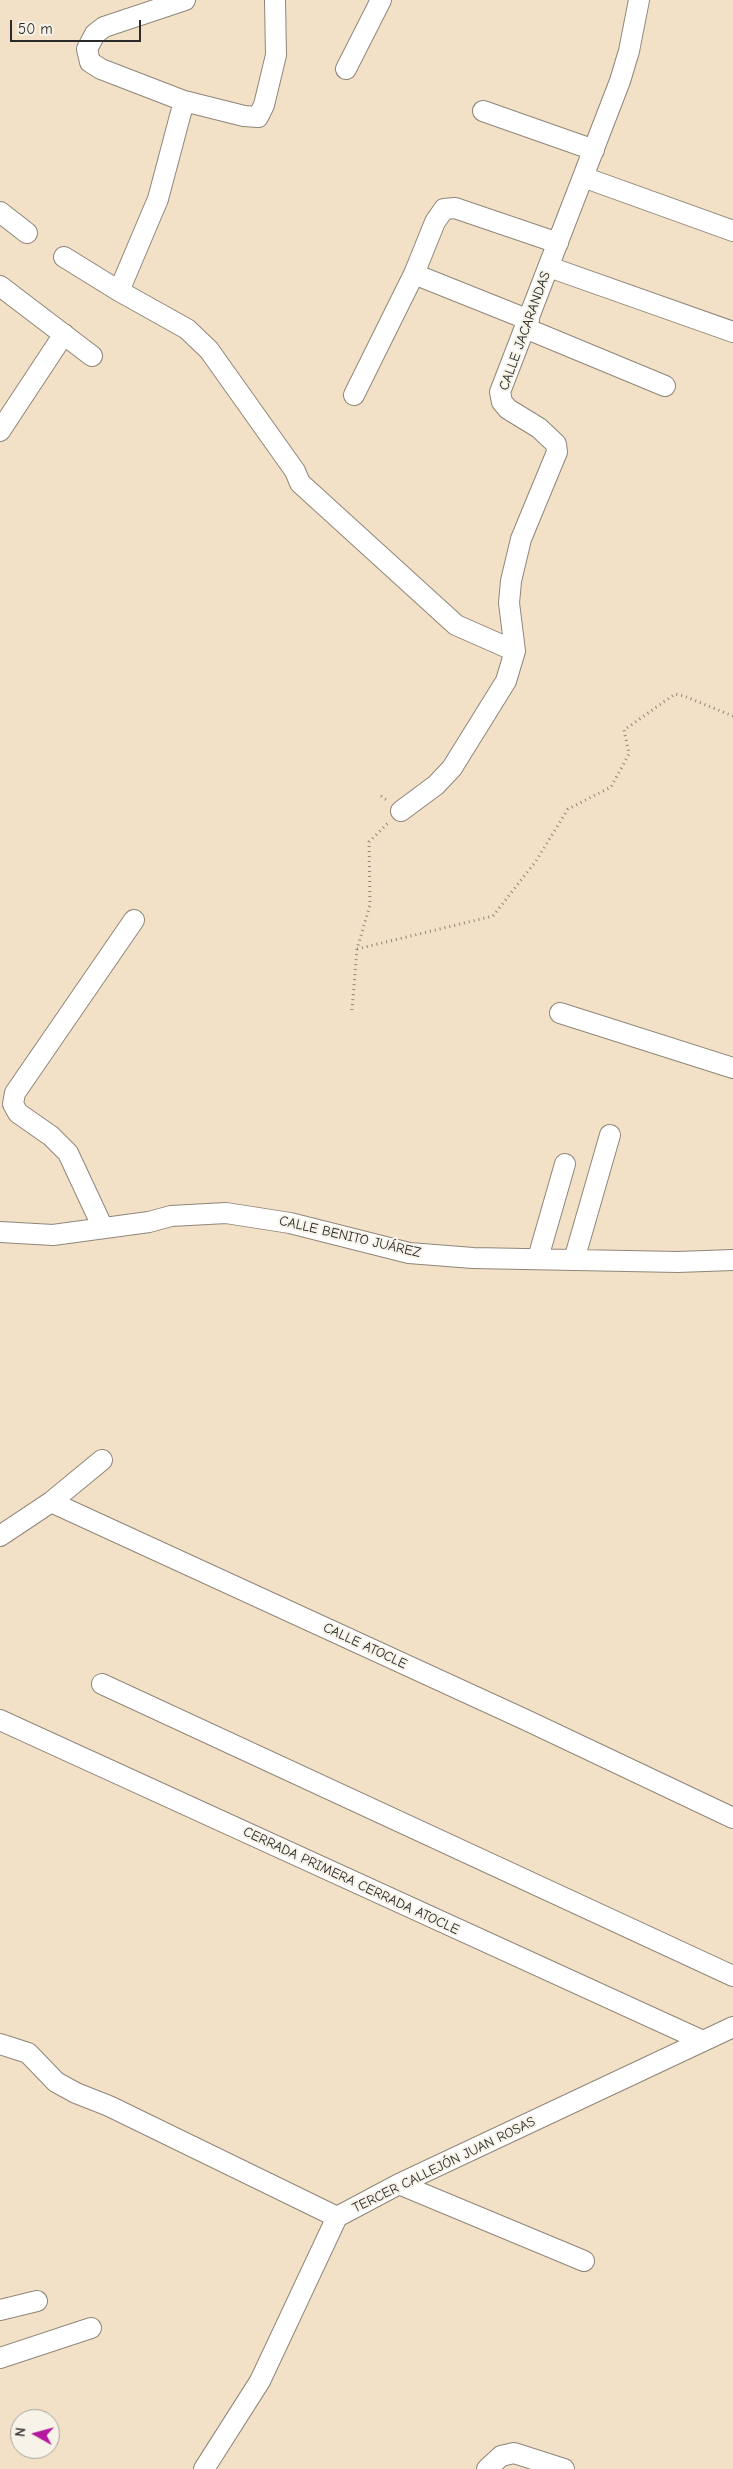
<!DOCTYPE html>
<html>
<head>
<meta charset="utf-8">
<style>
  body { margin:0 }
  #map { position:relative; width:733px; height:2469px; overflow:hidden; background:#f3e1c7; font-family:"Comic Neue",sans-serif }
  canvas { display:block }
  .north { position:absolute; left:10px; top:2409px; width:50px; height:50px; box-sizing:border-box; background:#f7f3e8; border:1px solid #a5a39c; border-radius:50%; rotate:277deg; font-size:14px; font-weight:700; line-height:20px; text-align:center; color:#2b2b2b }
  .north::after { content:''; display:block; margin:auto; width:18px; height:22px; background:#b5179e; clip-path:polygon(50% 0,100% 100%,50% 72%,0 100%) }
  .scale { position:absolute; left:10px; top:20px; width:131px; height:22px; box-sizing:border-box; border:2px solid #2b2b2b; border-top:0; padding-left:6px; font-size:15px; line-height:18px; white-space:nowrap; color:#2b2b2b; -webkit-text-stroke:4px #f7f3e8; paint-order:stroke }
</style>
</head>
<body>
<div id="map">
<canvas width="733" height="2469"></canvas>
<div class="north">N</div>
<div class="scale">50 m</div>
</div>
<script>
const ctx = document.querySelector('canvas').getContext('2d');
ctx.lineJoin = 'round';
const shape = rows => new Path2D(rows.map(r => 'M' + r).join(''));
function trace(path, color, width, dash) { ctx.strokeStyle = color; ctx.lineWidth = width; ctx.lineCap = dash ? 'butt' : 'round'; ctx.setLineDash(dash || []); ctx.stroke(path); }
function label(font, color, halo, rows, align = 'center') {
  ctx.font = font + ' "Comic Neue",sans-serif'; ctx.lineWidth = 4; ctx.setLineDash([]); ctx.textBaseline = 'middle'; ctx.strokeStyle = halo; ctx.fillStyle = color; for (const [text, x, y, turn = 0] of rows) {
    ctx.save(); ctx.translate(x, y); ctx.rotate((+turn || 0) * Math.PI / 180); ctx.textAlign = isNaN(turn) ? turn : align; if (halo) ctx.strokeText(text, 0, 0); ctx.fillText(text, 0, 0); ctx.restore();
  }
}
const path = shape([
  [381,796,388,801],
  [357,949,493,916,536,861,568,809,611,787,629,754,624,730,675,694,684,696,733,716],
  [352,1010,357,949,370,905,369,842,388,823]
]);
const minor = shape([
  [185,0,104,27,95,34,87,49,90,62,101,69,184,101,244,116,258,117,264,105,276,55,275,0],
  [346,69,381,0],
  [483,111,594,150],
  [583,177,733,231],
  [0,212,27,233],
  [64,257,119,291,187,329,209,350,295,471,300,483,456,625,515,651],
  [549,267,733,332],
  [414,274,529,320],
  [0,286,92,356],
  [119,291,158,199,184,101],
  [525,328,665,386],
  [354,395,414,274,435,222,444,209,455,208,558,243],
  [0,431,64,334],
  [401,811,436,785,452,768,506,681,515,651,509,603,511,581,521,539,557,452,556,444,539,428,508,409,502,402,500,392,620,81,629,51,639,0],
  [560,1013,733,1068],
  [103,1228,68,1153,51,1136,18,1113,13,1104,15,1093,134,920],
  [0,1232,53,1235,149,1222,171,1216,226,1213,290,1223,409,1253,473,1258,678,1262,733,1260],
  [538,1258,565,1164],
  [574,1260,610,1135],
  [51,1502,102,1460],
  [0,1536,51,1502,526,1720,733,1818],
  [102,1684,733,1976],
  [0,1720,703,2041],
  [0,2044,28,2053,56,2082,76,2093,109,2106,337,2217,399,2184,733,2027],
  [399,2184,584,2261],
  [0,2310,37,2301],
  [0,2358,91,2328],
  [204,2469,260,2381,337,2217],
  [487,2469,501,2456,514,2453,564,2469]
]);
const streetNames = [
  ["CALLE JACARANDAS",525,331,-70],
  ["CALLE BENITO JUÁREZ",350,1237,13],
  ["CALLE ATOCLE",365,1646,25],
  ["CERRADA PRIMERA CERRADA ATOCLE",351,1881,25],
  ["TERCER CALLEJÓN JUAN ROSAS",444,2165,-26]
];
trace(minor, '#8f8679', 22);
trace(path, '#8f8679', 3, [1, 4]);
trace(minor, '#fff', 20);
label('14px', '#2b2b2b', '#f7f3e8', streetNames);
</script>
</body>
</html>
